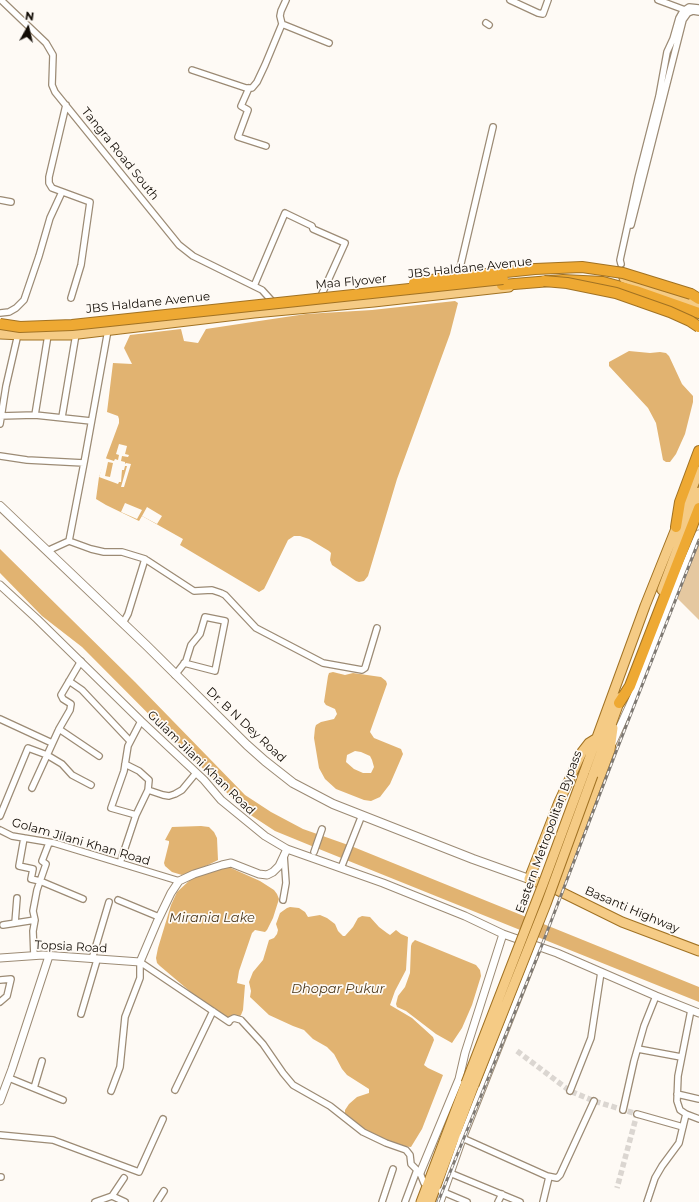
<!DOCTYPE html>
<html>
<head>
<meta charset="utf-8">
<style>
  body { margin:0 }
  #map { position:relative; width:699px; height:1202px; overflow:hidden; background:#fefaf5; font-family:Montserrat,sans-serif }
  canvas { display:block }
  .north { position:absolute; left:8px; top:8px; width:40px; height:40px; -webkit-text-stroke:3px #fefaf5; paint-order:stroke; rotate:8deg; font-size:11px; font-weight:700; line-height:16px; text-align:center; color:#120c05 }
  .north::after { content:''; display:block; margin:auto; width:14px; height:18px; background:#120c05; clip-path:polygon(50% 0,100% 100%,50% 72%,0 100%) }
</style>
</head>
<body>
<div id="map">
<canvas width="699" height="1202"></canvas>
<div class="north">N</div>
</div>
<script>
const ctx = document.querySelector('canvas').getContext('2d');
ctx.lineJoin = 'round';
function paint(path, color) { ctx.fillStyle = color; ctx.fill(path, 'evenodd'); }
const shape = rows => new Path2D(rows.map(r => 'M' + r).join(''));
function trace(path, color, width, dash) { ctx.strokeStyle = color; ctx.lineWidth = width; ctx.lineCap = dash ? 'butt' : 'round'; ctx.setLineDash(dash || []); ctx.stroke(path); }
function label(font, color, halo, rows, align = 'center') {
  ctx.font = font + ' Montserrat,sans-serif'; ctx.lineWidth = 3.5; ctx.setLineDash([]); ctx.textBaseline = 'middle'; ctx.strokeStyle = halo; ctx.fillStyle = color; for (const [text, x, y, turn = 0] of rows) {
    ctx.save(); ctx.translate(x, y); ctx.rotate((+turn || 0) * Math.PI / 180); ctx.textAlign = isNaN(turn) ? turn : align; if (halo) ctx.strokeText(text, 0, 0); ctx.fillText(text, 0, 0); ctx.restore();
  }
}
const green = shape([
  [699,532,699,620,674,595]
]);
const water = shape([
  [455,301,458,303,450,334,397,479,368,576,364,581,359,582,356,581,332,565,330,560,331,553,329,551,309,539,300,536,294,536,288,540,267,583,264,589,259,592,180,545,183,539,142,516,139,521,106,505,96,499,99,477,119,423,119,419,118,416,107,412,113,363,132,364,124,348,130,335,181,329,184,341,198,343,206,329,259,321,306,314,372,310],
  [629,351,650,353,660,352,666,353,669,356,682,384,693,396,693,402,685,434,676,454,670,462,666,462,663,460,656,423,648,408,609,366,609,362],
  [0,549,135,682,245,795,271,812,303,829,351,846,699,987,699,1002,319,849,275,831,246,812,82,647,42,616,0,573],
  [333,672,345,675,353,673,381,677,386,681,387,684,370,732,374,738,401,749,403,754,390,784,380,797,371,801,364,800,336,789,325,779,319,768,314,738,315,728,316,725,321,722,334,719,337,714,335,709,326,705,324,702,328,676,329,673],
  [355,751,361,752,370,756,372,760,374,767,371,773,363,773,354,769,346,762,347,755],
  [201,826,209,827,214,832,217,838,218,860,206,866,182,875,172,872,165,866,164,863,169,843,169,841,165,840,172,827],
  [224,868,231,868,260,881,274,890,277,894,279,899,273,918,267,930,265,932,255,930,252,933,239,971,237,983,245,985,243,1010,241,1015,238,1018,229,1018,206,1005,160,966,157,963,156,958,158,948,171,905,177,892,190,880,201,875],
  [290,907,299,908,305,912,308,917,320,915,327,918,335,924,338,931,343,936,345,936,353,927,358,918,362,916,370,917,379,927,387,933,390,935,396,930,401,934,408,937,406,970,395,991,390,1005,412,1018,433,1037,434,1040,424,1065,428,1068,443,1075,422,1129,411,1147,401,1146,366,1132,345,1116,345,1110,349,1104,357,1097,369,1093,369,1089,347,1075,342,1069,334,1054,327,1047,313,1039,304,1030,293,1026,269,1015,250,997,251,991,249,982,253,972,263,960,269,940,274,938,277,934,278,930,276,924,280,913,287,908],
  [415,940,476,965,480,970,481,976,472,1005,462,1028,452,1043,436,1034,406,1011,397,1007,396,1004,398,996,405,987,410,973,411,946,412,943]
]);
const pier = shape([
  [119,444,127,446,125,454,129,455,128,457,122,456,121,461,125,462,125,464,126,463,131,464,124,487,121,487,127,466,125,466,124,470,122,470,121,482,119,482,118,484,99,477,105,458,114,461,115,459,118,460,119,455,116,454],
  [108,462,113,463,110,477,105,476],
  [125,503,142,510,137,519,121,512],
  [147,507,162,516,157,524,142,516]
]);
const minorTunnel = shape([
  [517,1051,570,1091,594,1101,637,1114,617,1188]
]);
const minor = shape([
  [1,0,46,43,53,55,52,85,55,92,179,245,193,256,262,290,272,301,272,305],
  [510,0,538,13,543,14,548,0],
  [658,0,685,10,687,12],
  [486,23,489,25],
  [282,24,329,43],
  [192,70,246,88,252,88,257,82,265,65,282,24,280,16,281,11,286,0],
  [249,88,241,106,248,110,238,137,266,146],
  [66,105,49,177,49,183,52,188,90,202,81,265,71,298],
  [0,200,11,202],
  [631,225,683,20,688,13,693,11,699,12],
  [621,264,620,260,638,178,659,96,667,52,673,39,679,18,683,11,689,7,699,8],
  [459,272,493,127],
  [254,286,285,213,312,226,313,229,345,243,321,296],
  [0,313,9,312,16,308,24,300,39,256,50,218,62,192],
  [35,415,48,335],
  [0,416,35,415,91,421],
  [62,417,76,334],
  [0,424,6,386,18,334],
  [0,456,27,460,84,463,69,541,47,551],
  [84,463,108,330],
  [69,541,91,549,104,552,122,552,145,559,194,591,212,590,221,593,225,595,256,628,323,663,362,670,365,668,377,628],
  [123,623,128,614,145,559],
  [175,675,186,661,191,645,200,634,205,617,225,621,215,671,184,663],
  [69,681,82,690,130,741],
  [0,719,52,743],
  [59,729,99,756],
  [125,764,139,771,149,780,148,790,136,815],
  [32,788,59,729,70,710,71,704,63,699,61,695,81,661],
  [148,790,163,795,169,796,175,794,182,790,196,773],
  [0,816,28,748,47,755,62,764,72,775,91,785],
  [0,830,12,836,54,843,179,881],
  [24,838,19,866,33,869,31,879,40,881,83,899],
  [314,852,322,829],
  [120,863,136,815,111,808,124,771,128,746,141,721],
  [341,868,362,815],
  [118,900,159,917],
  [283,900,286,883,284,855],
  [15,923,17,898],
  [3,925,35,920],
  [34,956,33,931,35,920,33,911,37,890,46,864,42,861,49,843],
  [92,959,109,902],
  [140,962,229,1022,230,1020,234,1018,241,1020,263,1044,283,1073,293,1085,330,1106,363,1132,386,1143,406,1150,410,1155,411,1164,420,1173,424,1183,430,1186],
  [0,980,11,979,7,996,0,1002],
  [691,1010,678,1076,677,1101,680,1110,686,1114,699,1119],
  [81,1014,97,960],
  [638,1049,681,1057],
  [9,1078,63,1100],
  [34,1088,42,1061],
  [175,1090,213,1011],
  [111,1091,120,1067,125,1017,140,978,140,962],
  [570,1091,591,1038,601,972],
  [677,1094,699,1099],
  [623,1110,634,1061,644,1026,656,996],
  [637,1114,683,1127],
  [0,1135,53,1140,139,1172,163,1119],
  [460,1137,547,1176,557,1178,560,1175,594,1101],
  [450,1173,520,1202],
  [0,1177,1,1177],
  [441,1191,467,1202],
  [112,1196,125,1202],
  [95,1202,112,1196,124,1178],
  [157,1202,164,1191],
  [382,1202,393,1169],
  [405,1202,417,1170],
  [498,1202,502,1194],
  [543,1202,549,1177],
  [647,1202,655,1178,662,1166,679,1143,686,1114]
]);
const tertiary = shape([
  [0,585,37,619,141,721,204,780,221,800,265,836,287,849,383,883,465,916,503,934,557,953,656,996,699,1013],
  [613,742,634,696,672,597,699,534],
  [0,958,43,955,140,962,157,922,171,893,179,881,194,874,222,865,231,863,259,874,267,875,273,872,279,866,287,849],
  [0,1101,12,1069,49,956],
  [420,1173,459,1079,465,1053,503,934],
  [440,1202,462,1139,538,947]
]);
const secondary = shape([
  [0,506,146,645,247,745,265,761,293,783,333,804,473,859,529,879]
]);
const primary = shape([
  [624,278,668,294,699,307],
  [0,334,23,335,70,335,254,313,374,302,509,287],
  [662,590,699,492],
  [597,738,589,743,582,752,559,802,529,879,557,890,622,922,699,951],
  [584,773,645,606,699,471],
  [593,775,621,697],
  [557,890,610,750,613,728],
  [421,1202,466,1083],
  [430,1202,474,1085]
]);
const motorway = shape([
  [502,285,563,280,603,282,636,291,699,313],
  [691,294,699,299],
  [676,527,680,502,699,451],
  [619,703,630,686,699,508]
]);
const rail = shape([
  [438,1202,542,945,616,752,699,540]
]);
const primaryBridge = shape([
  [466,1083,543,884,584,773],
  [474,1085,546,904,593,775]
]);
const motorwayBridge = shape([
  [544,281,567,283,616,293,670,312,690,321,699,327],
  [414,283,438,279,535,269,582,267,623,273,691,294],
  [0,324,20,327,72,325,503,279]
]);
const streetNames = [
  ["Tangra Road South",120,154,51],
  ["JBS Haldane Avenue",470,268,-6],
  ["Maa Flyover",351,282,-5],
  ["JBS Haldane Avenue",148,303,-6],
  ["Dr. B N Dey Road",246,725,43],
  ["Gulam Jilani Khan Road",201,763,44],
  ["Eastern Metropolitan Bypass",549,832,-70],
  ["Golam Jilani Khan Road",81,842,16],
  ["Basanti Highway",632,910,23],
  ["Topsia Road",71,947,3]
];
const waterNames = [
  ["Mirania Lake",212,918],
  ["Dhopar Pukur",338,989]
];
paint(green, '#e5c8a0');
paint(water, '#e1b371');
paint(pier, '#fefaf5');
trace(minorTunnel, '#dbd6d1', 5.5, [5.5, 3]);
trace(minor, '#9c8b75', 8);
trace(tertiary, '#9c8b75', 9);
trace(secondary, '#9c8b75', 10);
trace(primary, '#a17223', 11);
trace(motorway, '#a17223', 12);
trace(minor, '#fff', 5.5);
trace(tertiary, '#fff', 7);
trace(secondary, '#fff', 8);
trace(primary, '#f5cb85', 9);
trace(motorway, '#eea933', 10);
trace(rail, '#7f7a74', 3);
trace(rail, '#fefaf5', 1.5, [4.5]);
trace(primaryBridge, '#a17223', 11, []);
trace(motorwayBridge, '#a17223', 12, []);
trace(primaryBridge, '#f5cb85', 9);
trace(motorwayBridge, '#eea933', 10);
label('12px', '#120c05', '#fefaf5', streetNames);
label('italic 13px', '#4a371a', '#fefaf5', waterNames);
</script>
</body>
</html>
